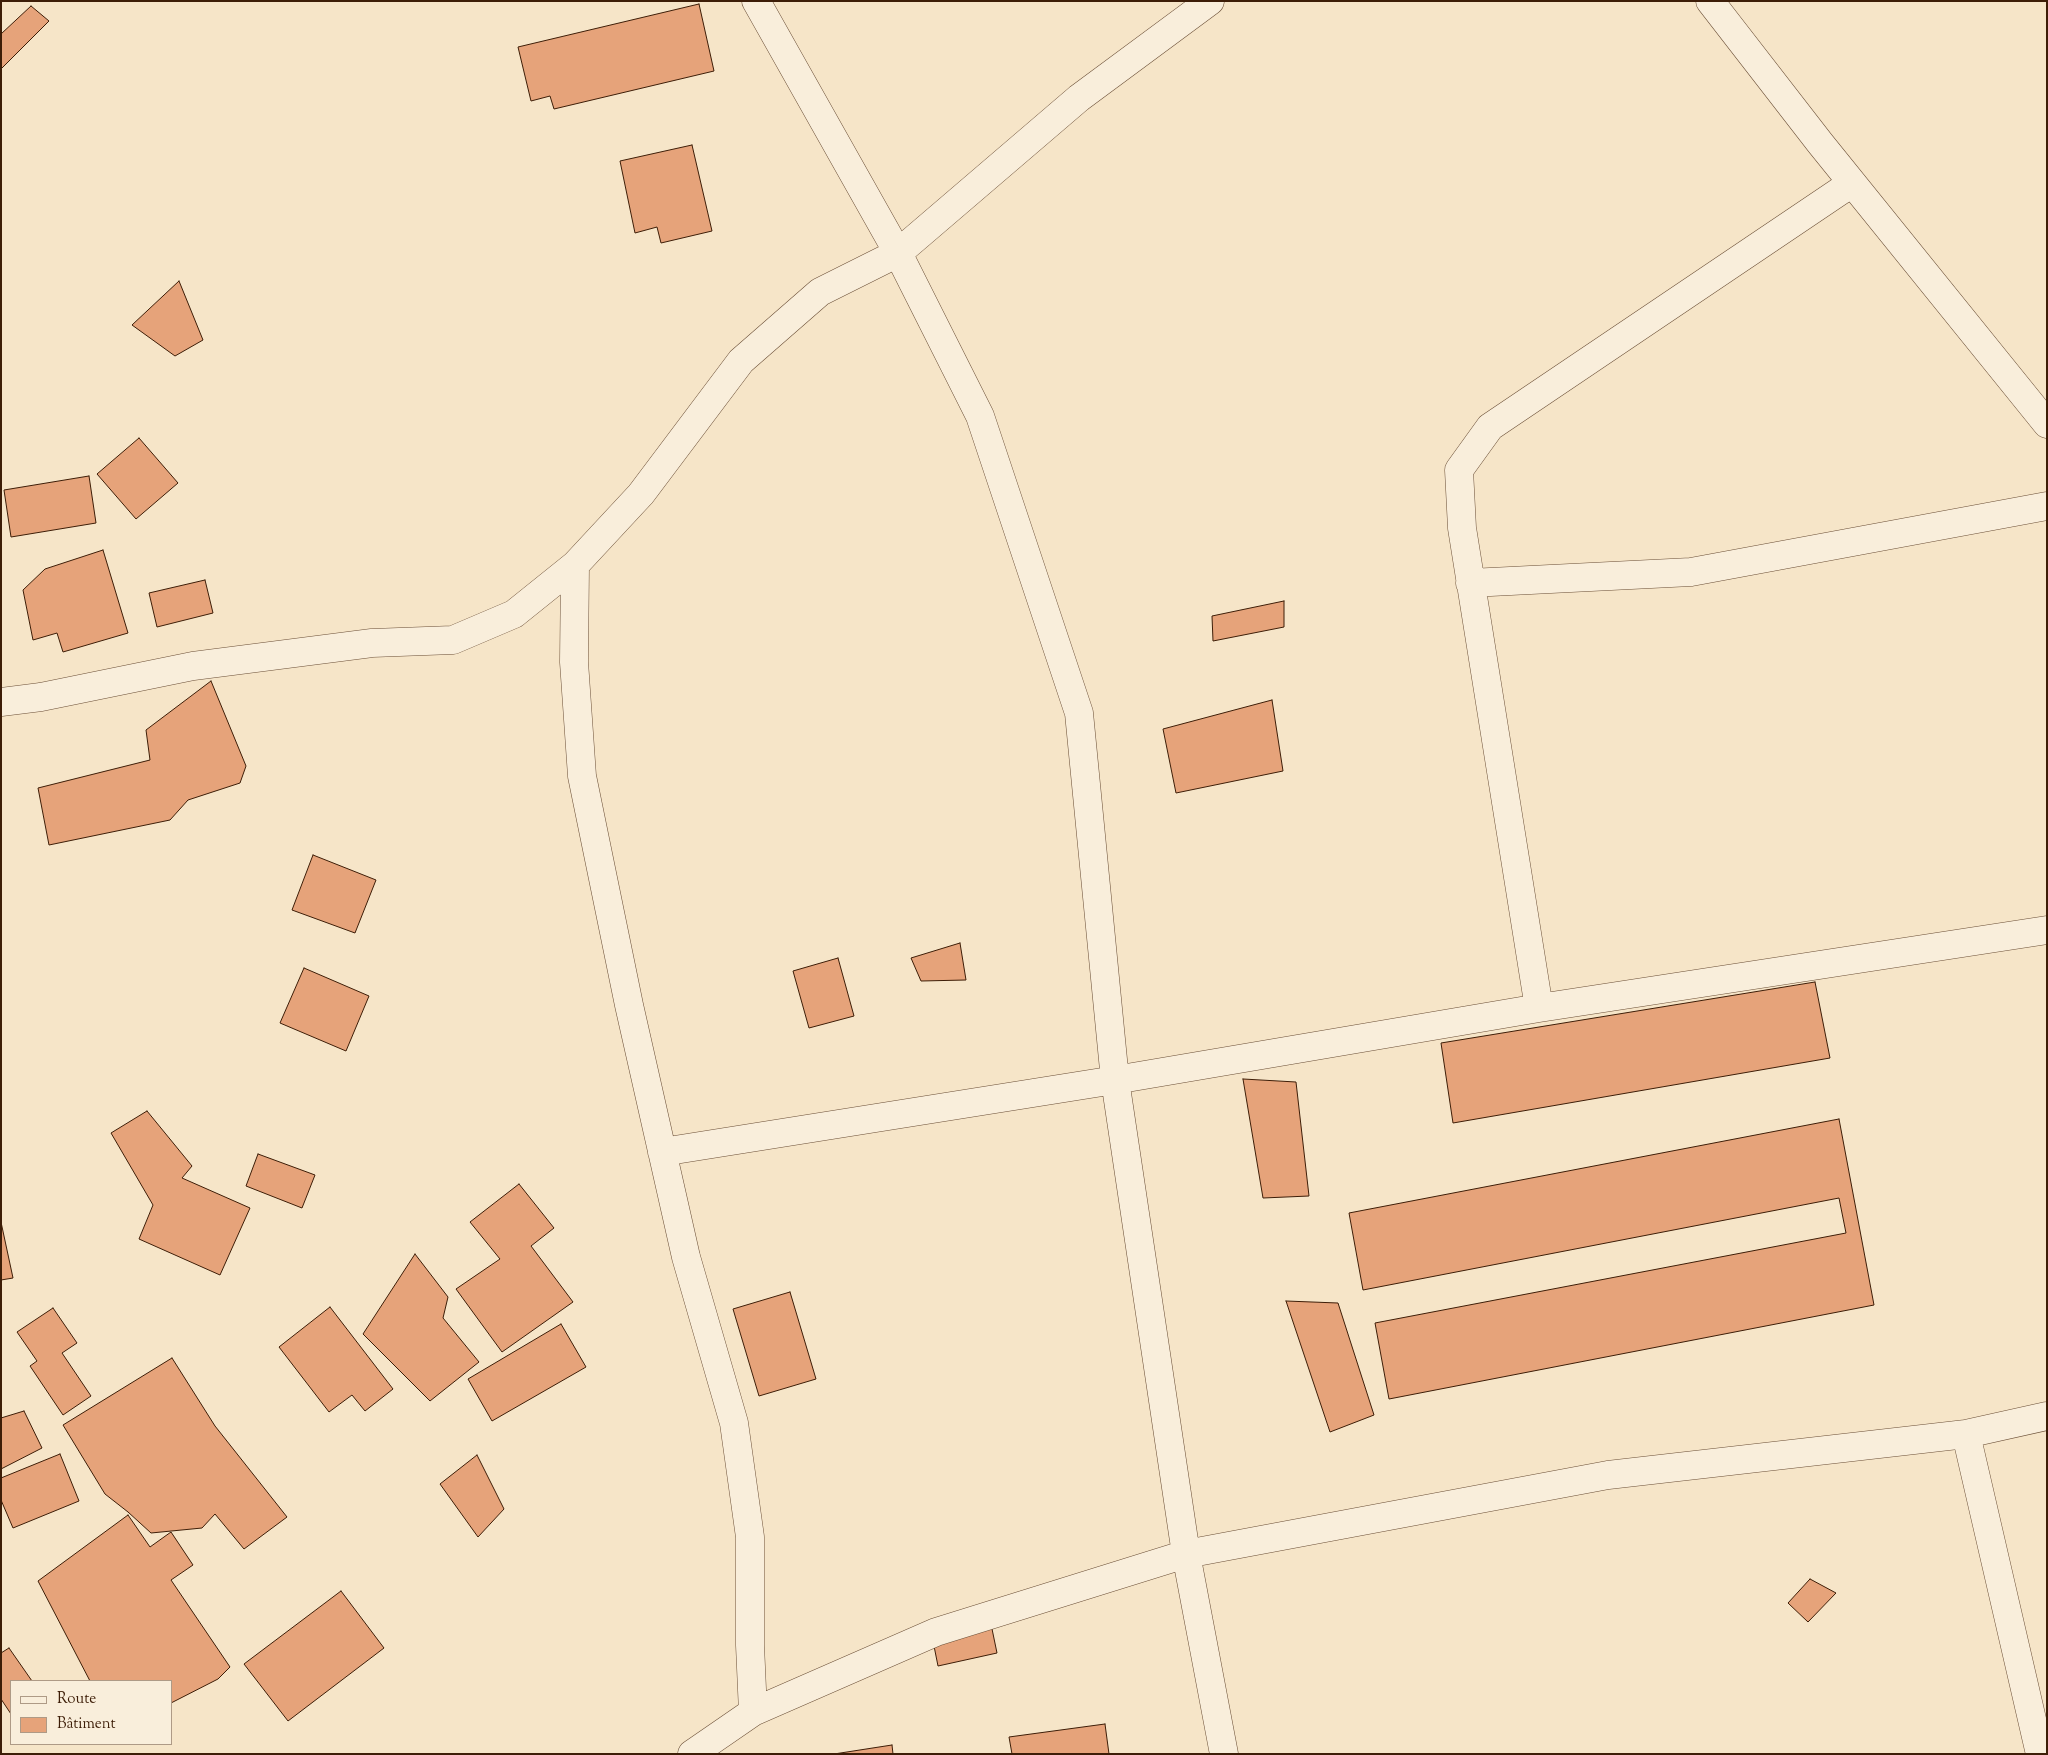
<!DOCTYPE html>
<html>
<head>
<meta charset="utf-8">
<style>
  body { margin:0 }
  #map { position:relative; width:2048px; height:1755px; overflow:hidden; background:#f6e5c8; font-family:"Sorts Mill Goudy",serif }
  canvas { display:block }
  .frame { position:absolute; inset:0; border:2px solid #3d1d07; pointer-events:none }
  .legend { position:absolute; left:10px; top:1680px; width:162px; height:65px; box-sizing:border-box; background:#f9eedb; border:1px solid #ae9a86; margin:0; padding:6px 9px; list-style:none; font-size:15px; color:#3d1d07 }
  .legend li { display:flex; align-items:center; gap:10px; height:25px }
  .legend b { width:25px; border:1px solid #ae9a86 }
</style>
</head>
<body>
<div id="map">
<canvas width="2048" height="1755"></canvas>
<div class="frame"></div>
<ul class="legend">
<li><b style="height:6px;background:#f9eedb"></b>Route</li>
<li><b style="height:14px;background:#e6a37a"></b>Bâtiment</li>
</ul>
</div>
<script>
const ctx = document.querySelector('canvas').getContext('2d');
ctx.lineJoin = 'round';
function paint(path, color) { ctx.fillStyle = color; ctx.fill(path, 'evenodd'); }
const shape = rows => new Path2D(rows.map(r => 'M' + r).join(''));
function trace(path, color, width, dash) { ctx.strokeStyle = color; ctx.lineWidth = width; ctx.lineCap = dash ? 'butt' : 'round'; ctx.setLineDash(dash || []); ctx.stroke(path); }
const building = shape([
  [699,4,714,71,554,109,550,96,531,101,518,47,699,4],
  [31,6,49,21,1,69,1,34,31,6],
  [692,145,712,231,661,243,657,227,635,233,620,161,692,145],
  [179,281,203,340,175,356,132,325,179,281],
  [139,438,178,483,136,519,97,474,139,438],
  [89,476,96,523,11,537,4,490,89,476],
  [103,550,128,633,63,652,57,633,33,640,23,590,45,569,103,550],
  [205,580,213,613,157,627,149,593,205,580],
  [1284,601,1284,627,1213,641,1212,616,1284,601],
  [211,681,246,766,240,783,188,800,170,820,49,845,38,788,150,760,146,730,211,681],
  [1272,700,1283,771,1176,793,1163,729,1272,700],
  [313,855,376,880,355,933,292,910,313,855],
  [960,943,966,980,921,981,911,958,960,943],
  [838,958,854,1016,809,1028,793,971,838,958],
  [304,968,369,996,346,1051,280,1023,304,968],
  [1815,982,1830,1058,1453,1123,1441,1043,1815,982],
  [1243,1079,1296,1082,1309,1196,1263,1198,1243,1079],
  [147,1111,192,1166,182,1178,250,1208,220,1275,139,1239,153,1205,111,1133,147,1111],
  [1839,1119,1874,1305,1389,1399,1375,1323,1846,1233,1839,1198,1363,1290,1349,1213,1839,1119],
  [258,1154,315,1175,302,1208,246,1186,258,1154],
  [519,1184,554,1228,531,1246,573,1302,502,1352,456,1289,500,1259,470,1222,519,1184],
  [1,1222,13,1278,1,1280,1,1222],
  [415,1254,448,1297,443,1318,479,1362,430,1401,363,1334,415,1254],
  [790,1292,816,1379,759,1396,733,1309,790,1292],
  [1286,1301,1338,1303,1374,1415,1330,1432,1286,1301],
  [330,1307,393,1389,365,1411,352,1395,329,1412,279,1347,330,1307],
  [53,1308,77,1343,62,1353,91,1396,63,1415,30,1366,37,1361,17,1332,53,1308],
  [561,1324,586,1367,492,1421,468,1379,561,1324],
  [172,1358,215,1426,287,1517,244,1549,215,1514,202,1528,151,1533,128,1512,105,1494,63,1425,172,1358],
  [24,1411,42,1448,1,1469,1,1418,24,1411],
  [60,1454,79,1501,13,1528,1,1500,1,1478,60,1454],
  [477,1455,504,1509,478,1537,440,1484,477,1455],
  [128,1515,150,1547,171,1532,193,1565,171,1580,230,1667,218,1679,171,1703,171,1681,90,1681,38,1581,128,1515],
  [1810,1579,1836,1593,1808,1622,1788,1603,1810,1579],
  [341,1591,384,1648,288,1721,244,1664,341,1591],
  [991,1624,997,1653,938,1666,932,1636,991,1624],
  [9,1648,32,1681,11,1681,11,1714,1,1699,1,1653,9,1648],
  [1105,1724,1109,1754,1012,1754,1009,1737,1105,1724],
  [892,1745,893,1754,834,1754,892,1745]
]);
const street = shape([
  [756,1,898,253,980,416,1079,713,1115,1080,1186,1554,1224,1754],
  [1710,1,1820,143,2047,424],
  [575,565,574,662,582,776,629,1005,686,1257,734,1423,750,1537,750,1645,753,1712],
  [1470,583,1691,572,2047,506],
  [1,702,41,697,193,666,372,643,453,640,514,614,575,565,641,494,741,361,820,292,898,253,1079,98,1210,1],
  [1539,1008,1462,528,1459,470,1490,427,1852,183],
  [662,1152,1115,1080,1539,1008,2047,930],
  [1966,1434,2040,1754],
  [692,1754,753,1712,936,1632,1186,1554,1608,1475,1966,1434,2047,1416]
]);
paint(building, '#e6a37a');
trace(building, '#3d1d07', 1);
trace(street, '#6b4f37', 29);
trace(street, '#f9eedb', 28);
</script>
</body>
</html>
